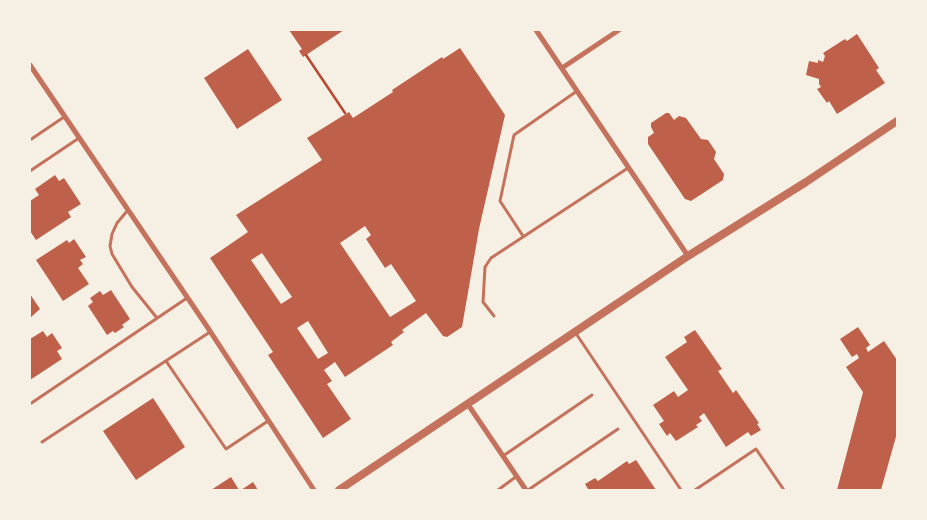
<!DOCTYPE html>
<html>
<head>
<meta charset="utf-8">
<style>
  body { margin:0 }
  #map { position:relative; width:927px; height:520px; overflow:hidden; background:#f6efe4; font-family:Overpass,sans-serif }
  canvas { display:block }
  .frame { position:absolute; inset:0; border:31px solid #f6efe4; pointer-events:none }
</style>
</head>
<body>
<div id="map">
<canvas width="927" height="520"></canvas>
<div class="frame"></div>
</div>
<script>
const ctx = document.querySelector('canvas').getContext('2d');
ctx.lineJoin = 'round';
function paint(path, color) { ctx.fillStyle = color; ctx.fill(path, 'evenodd'); }
const shape = rows => new Path2D(rows.map(r => 'M' + r).join(''));
function trace(path, color, width, dash) { ctx.strokeStyle = color; ctx.lineWidth = width; ctx.lineCap = dash ? 'butt' : 'round'; ctx.setLineDash(dash || []); ctx.stroke(path); }
const building = shape([
  [289,30,344,30,303,57,299,51,302,49],
  [857,34,879,68,876,70,885,83,837,114,829,101,827,103,817,89,821,87,819,84,819,79,806,75,809,61,818,63,818,60,823,62,825,56,823,53,845,39,847,41],
  [460,48,505,115,479,229,462,327,447,337,443,336,426,313,402,330,404,332,391,342,393,345,345,377,335,362,324,370,332,381,327,384,351,419,323,438,268,355,273,352,210,258,248,232,236,215,322,160,307,138,349,112,353,118,393,92,392,90,442,57,443,59],
  [365,226,371,235,366,239,385,268,391,264,416,301,390,317,340,243],
  [262,253,292,297,281,304,251,260],
  [308,321,328,353,318,359,297,328],
  [248,49,282,100,237,129,204,78],
  [666,113,669,113,674,120,679,116,686,118,701,139,708,140,716,152,714,159,724,174,723,180,691,201,685,199,648,144,648,137,654,133,651,127,651,123],
  [55,175,59,181,64,178,81,204,68,212,71,217,36,240,30,231,30,201,39,195,35,189],
  [74,239,86,257,80,260,83,264,78,268,89,284,63,301,36,260,67,240,69,243],
  [111,290,130,319,122,325,124,327,115,333,113,331,107,335,88,306,93,302,90,298,100,291,103,295],
  [30,294,40,309,30,318],
  [858,327,870,345,866,348,868,352,884,341,897,360,897,433,881,490,837,490,863,392,846,367,859,358,857,354,852,357,840,339],
  [695,330,722,369,718,371,733,393,736,390,759,423,757,424,761,430,751,436,748,432,726,447,704,413,699,417,702,421,696,425,698,427,676,441,670,433,667,436,659,424,664,421,653,405,674,391,678,397,688,390,665,357,687,342,684,337],
  [43,331,47,337,52,333,62,348,57,351,62,359,30,380,30,339],
  [153,398,185,447,136,480,103,431],
  [636,460,656,490,586,490,588,489,585,484,595,478,598,481,627,461,629,464],
  [231,477,239,490,211,490],
  [253,482,258,490,241,490]
]);
const path = shape([
  [306,55,345,113]
]);
const service = shape([
  [30,140,64,117],
  [30,171,79,138],
  [128,210,117,223,112,234,110,246,112,254,132,287,157,318],
  [523,236,500,201,514,135,577,91],
  [494,316,483,302,485,267,491,258,628,168],
  [575,332,681,490],
  [166,361,226,449,268,421],
  [30,404,187,298],
  [42,442,210,332],
  [503,456,592,395],
  [498,490,517,476],
  [528,490,618,429],
  [695,490,756,449,784,490]
]);
const minor = shape([
  [536,30,688,256],
  [30,65,206,325,314,490],
  [562,68,619,30],
  [467,403,526,490]
]);
const tertiary = shape([
  [339,490,688,256,806,182,897,121]
]);
paint(building, '#bf614a');
trace(path, '#b5482f', 2.5);
trace(service, '#c5725c', 3);
trace(minor, '#c5725c', 5);
trace(tertiary, '#c5725c', 8);
</script>
</body>
</html>
